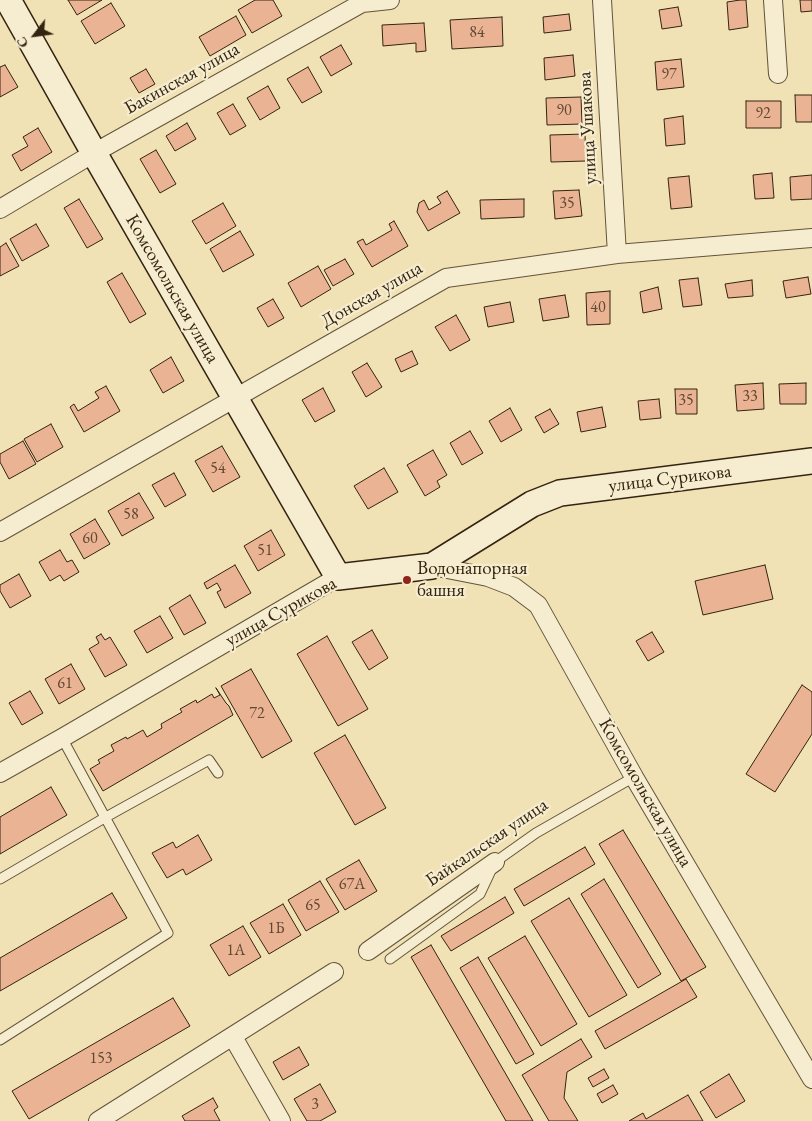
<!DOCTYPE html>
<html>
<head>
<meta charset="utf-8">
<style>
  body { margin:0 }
  #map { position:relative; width:812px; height:1121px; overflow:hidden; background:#f1e2b5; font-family:"EB Garamond",serif }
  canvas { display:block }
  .north { position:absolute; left:10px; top:10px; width:50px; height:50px; -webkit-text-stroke:4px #f6eccf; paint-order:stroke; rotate:240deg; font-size:14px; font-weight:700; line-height:20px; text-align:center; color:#332411 }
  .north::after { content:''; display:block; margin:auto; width:18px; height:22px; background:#332411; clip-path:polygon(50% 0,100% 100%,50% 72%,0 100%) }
</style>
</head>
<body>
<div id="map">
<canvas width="812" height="1121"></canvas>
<div class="north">С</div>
</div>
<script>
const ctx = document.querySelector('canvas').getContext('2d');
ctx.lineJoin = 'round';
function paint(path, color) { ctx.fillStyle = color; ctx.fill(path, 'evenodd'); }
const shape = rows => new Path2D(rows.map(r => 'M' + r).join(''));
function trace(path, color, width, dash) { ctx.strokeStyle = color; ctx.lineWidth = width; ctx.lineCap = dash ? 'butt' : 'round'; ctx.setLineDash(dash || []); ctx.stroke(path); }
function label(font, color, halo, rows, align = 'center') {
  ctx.font = font + ' "EB Garamond",serif'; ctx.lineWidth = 4.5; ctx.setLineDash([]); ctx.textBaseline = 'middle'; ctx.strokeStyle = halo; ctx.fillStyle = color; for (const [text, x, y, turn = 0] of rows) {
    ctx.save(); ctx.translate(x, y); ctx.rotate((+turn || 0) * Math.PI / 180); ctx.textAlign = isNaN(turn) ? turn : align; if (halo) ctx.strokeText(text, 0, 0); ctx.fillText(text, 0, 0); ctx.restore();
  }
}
const building = shape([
  [68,0,102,0,77,15,68,0],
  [255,0,273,0,282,16,252,33,238,10,255,0],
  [740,0,746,0,748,27,729,30,727,2,740,0],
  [800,0,812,0,812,11,801,12,800,0],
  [111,3,125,26,95,44,81,21,111,3],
  [678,7,682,26,662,29,659,10,678,7],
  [569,14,571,30,544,33,543,17,569,14],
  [236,16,246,35,210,56,199,37,236,16],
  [502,17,503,46,452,49,450,20,502,17],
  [424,23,426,51,416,52,416,43,383,46,382,25,424,23],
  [341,45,352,64,331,76,320,57,341,45],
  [573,55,575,76,545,80,544,58,573,55],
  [681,59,684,87,657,90,655,62,681,59],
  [5,65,18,87,0,97,0,67,5,65],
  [308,67,322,92,302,103,287,79,308,67],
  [146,69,155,84,139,93,130,78,146,69],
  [268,86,280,108,260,120,247,98,268,86],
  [795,95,812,95,812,122,796,122,795,95],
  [581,97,582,124,547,125,546,98,581,97],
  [746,101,781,101,781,128,746,128,746,101],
  [233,104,246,126,230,135,217,113,233,104],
  [683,116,685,144,666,146,664,119,683,116],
  [187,123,196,139,175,151,166,136,187,123],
  [38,128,52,152,21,171,12,155,28,146,23,137,38,128],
  [585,134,586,161,551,162,550,135,585,134],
  [156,150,176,184,160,193,140,159,156,150],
  [772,173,774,198,755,199,753,175,772,173],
  [812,175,812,199,791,200,790,177,812,175],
  [689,176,692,207,671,209,668,178,689,176],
  [579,190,582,216,555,219,553,191,579,190],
  [447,191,460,213,428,231,417,212,419,203,424,200,429,210,441,203,437,197,447,191],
  [79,199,103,239,87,248,64,208,79,199],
  [524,199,524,217,481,219,480,200,524,199],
  [223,203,236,226,206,244,192,221,223,203],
  [394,221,408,246,372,267,357,242,363,239,366,245,392,230,389,224,394,221],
  [36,224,49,246,22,261,10,239,36,224],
  [240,231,254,255,223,272,210,249,240,231],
  [6,243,19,266,0,276,0,247,6,243],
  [345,259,354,274,333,286,324,270,345,259],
  [318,266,331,289,301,307,288,283,318,266],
  [122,273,146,314,130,323,107,282,122,273],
  [808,277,811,294,786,298,783,281,808,277],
  [698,278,702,305,683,307,679,280,698,278],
  [752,280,753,296,728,298,725,284,752,280],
  [658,287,662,309,643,313,640,292,658,287],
  [610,291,610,324,587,325,586,293,610,291],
  [565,295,569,317,543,321,539,299,565,295],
  [273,299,284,318,268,327,257,308,273,299],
  [510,302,514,322,488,327,484,307,510,302],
  [456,315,470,340,450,351,435,327,456,315],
  [412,351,418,364,401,372,395,359,412,351],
  [171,357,184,381,163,393,150,370,171,357],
  [367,363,382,387,366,397,352,372,367,363],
  [763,383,764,409,737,411,735,385,763,383],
  [806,383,806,404,780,404,779,384,806,383],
  [106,386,120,411,84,432,70,407,74,404,78,411,99,398,95,392,106,386],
  [323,388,335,411,315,422,302,400,323,388],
  [675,389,697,389,697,414,676,414,675,389],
  [659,399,661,418,640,420,638,401,659,399],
  [602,407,606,427,581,432,577,412,602,407],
  [510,408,522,430,501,442,489,421,510,408],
  [550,409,559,424,544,433,535,417,550,409],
  [51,424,63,447,37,462,24,439,51,424],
  [470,431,483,453,462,465,450,443,470,431],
  [23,441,36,464,9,479,0,462,0,454,23,441],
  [222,446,240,477,213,492,195,461,222,446],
  [433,450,447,475,437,481,440,487,425,496,407,465,433,450],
  [384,468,398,492,368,509,354,486,384,468],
  [174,473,186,495,165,507,152,485,174,473],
  [139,493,154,518,122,536,108,511,139,493],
  [95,519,110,544,84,559,70,534,95,519],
  [271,530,285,555,258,571,244,546,271,530],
  [60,550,67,562,72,560,79,572,64,581,60,575,50,581,39,562,60,550],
  [235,565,251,593,225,608,217,592,221,590,217,583,207,589,204,583,235,565],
  [765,565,773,599,703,615,695,581,765,565],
  [19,574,31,596,10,608,0,591,0,585,19,574],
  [190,595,206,623,184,635,169,608,190,595],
  [160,616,173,638,147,653,134,631,160,616],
  [372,630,388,658,369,670,352,642,372,630],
  [652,632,664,652,648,661,636,641,652,632],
  [101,634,105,640,110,637,127,665,105,677,89,649,99,643,96,637,101,634],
  [327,636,368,709,338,726,297,654,327,636],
  [71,664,85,689,59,704,45,679,71,664],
  [251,669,292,741,262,758,221,686,251,669],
  [802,685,812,692,812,734,775,792,746,774,802,685],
  [216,688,226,703,229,706,233,715,103,791,90,769,100,763,98,760,114,751,111,745,126,737,127,739,143,730,147,737,162,728,161,724,182,712,180,709,196,700,197,703,212,694,214,698,220,695,216,688],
  [30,691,43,713,22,725,9,703,30,691],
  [345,735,386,808,355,825,314,753,345,735],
  [51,787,67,815,0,854,0,817,51,787],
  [623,830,706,967,681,981,599,844,623,830],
  [198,835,212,860,186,875,183,869,167,878,152,853,173,842,176,848,198,835],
  [585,847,595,864,524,906,514,889,585,847],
  [359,860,377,891,345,910,326,879,359,860],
  [604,879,661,974,638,988,581,894,604,879],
  [320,881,339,912,306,931,288,900,320,881],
  [112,893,127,918,0,991,0,958,112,893],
  [505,897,514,913,451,951,441,936,505,897],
  [569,898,627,995,589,1017,531,921,569,898],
  [283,904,301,935,269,954,250,923,283,904],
  [243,926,261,957,229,976,210,945,243,926],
  [525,936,577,1024,541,1046,488,958,525,936],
  [431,945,533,1121,506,1121,411,957,431,945],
  [478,957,534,1054,516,1064,460,968,478,957],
  [686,979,697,997,605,1049,595,1031,686,979],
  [173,998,190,1026,29,1119,12,1091,173,998],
  [581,1039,592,1057,567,1072,564,1098,578,1121,549,1121,522,1075,581,1039],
  [299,1047,309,1065,283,1080,273,1062,299,1047],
  [604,1069,609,1078,593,1087,588,1078,604,1069],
  [729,1074,745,1101,716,1118,700,1092,729,1074],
  [320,1084,336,1112,320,1121,307,1121,294,1099,320,1084],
  [613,1085,618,1094,602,1103,597,1094,613,1085],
  [688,1095,703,1121,629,1121,643,1113,646,1119,688,1095],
  [213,1098,218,1107,214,1110,220,1121,185,1121,182,1116,213,1098]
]);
const lane = shape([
  [0,879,106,817,209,760,218,773],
  [390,959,480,894,495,862,536,833,634,777],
  [0,1040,168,933,62,738]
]);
const street = shape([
  [602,0,617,254],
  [773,0,778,74],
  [0,209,94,153,362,3,390,0],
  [0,532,446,278,617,254,812,238],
  [432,566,488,577,514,587,538,605,634,777,812,1079],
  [0,773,62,738,338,577],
  [368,951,495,862],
  [233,1037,281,1121],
  [98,1121,334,972]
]);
const secondary = shape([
  [8,0,94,153,338,577,432,566,532,504,560,493,812,461]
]);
const markers = [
  [407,580,5,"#8f2418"]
];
const numberNames = [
  ["84",477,33],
  ["97",669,75],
  ["90",564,111],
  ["92",763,114],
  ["35",567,204],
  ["40",598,308],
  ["33",750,397],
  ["35",686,401],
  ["54",218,469],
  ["58",131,515],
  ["60",90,539],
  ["51",265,551],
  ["61",65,684],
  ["72",257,714],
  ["67А",352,885],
  ["65",313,906],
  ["1Б",276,929],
  ["1А",236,951],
  ["153",101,1059],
  ["3",315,1105]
];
const streetNames = [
  ["Бакинская улица",182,79,-29],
  ["улица Ушакова",588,128,-93],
  ["Комсомольская улица",172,289,60],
  ["Донская улица",372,295,-30],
  ["улица Сурикова",670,479,-7],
  ["улица Сурикова",281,612,-29],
  ["Комсомольская улица",645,793,60],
  ["Байкальская улица",487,843,-34]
];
const poiNames = [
  ["Водонапорная",417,569],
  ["башня",417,591]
];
paint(building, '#eab393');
trace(building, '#332411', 1);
trace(lane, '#62543a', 11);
trace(street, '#62543a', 20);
trace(secondary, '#332411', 28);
trace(lane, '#f6eccf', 9);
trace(street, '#f6eccf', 18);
trace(secondary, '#f6eccf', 25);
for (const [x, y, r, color] of markers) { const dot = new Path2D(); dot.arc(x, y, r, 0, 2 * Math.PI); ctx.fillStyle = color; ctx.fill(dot); trace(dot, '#f6eccf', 2); }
label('16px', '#614832', null, numberNames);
label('19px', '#332411', '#f6eccf', streetNames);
label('19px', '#332411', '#f6eccf', poiNames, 'left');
</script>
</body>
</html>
